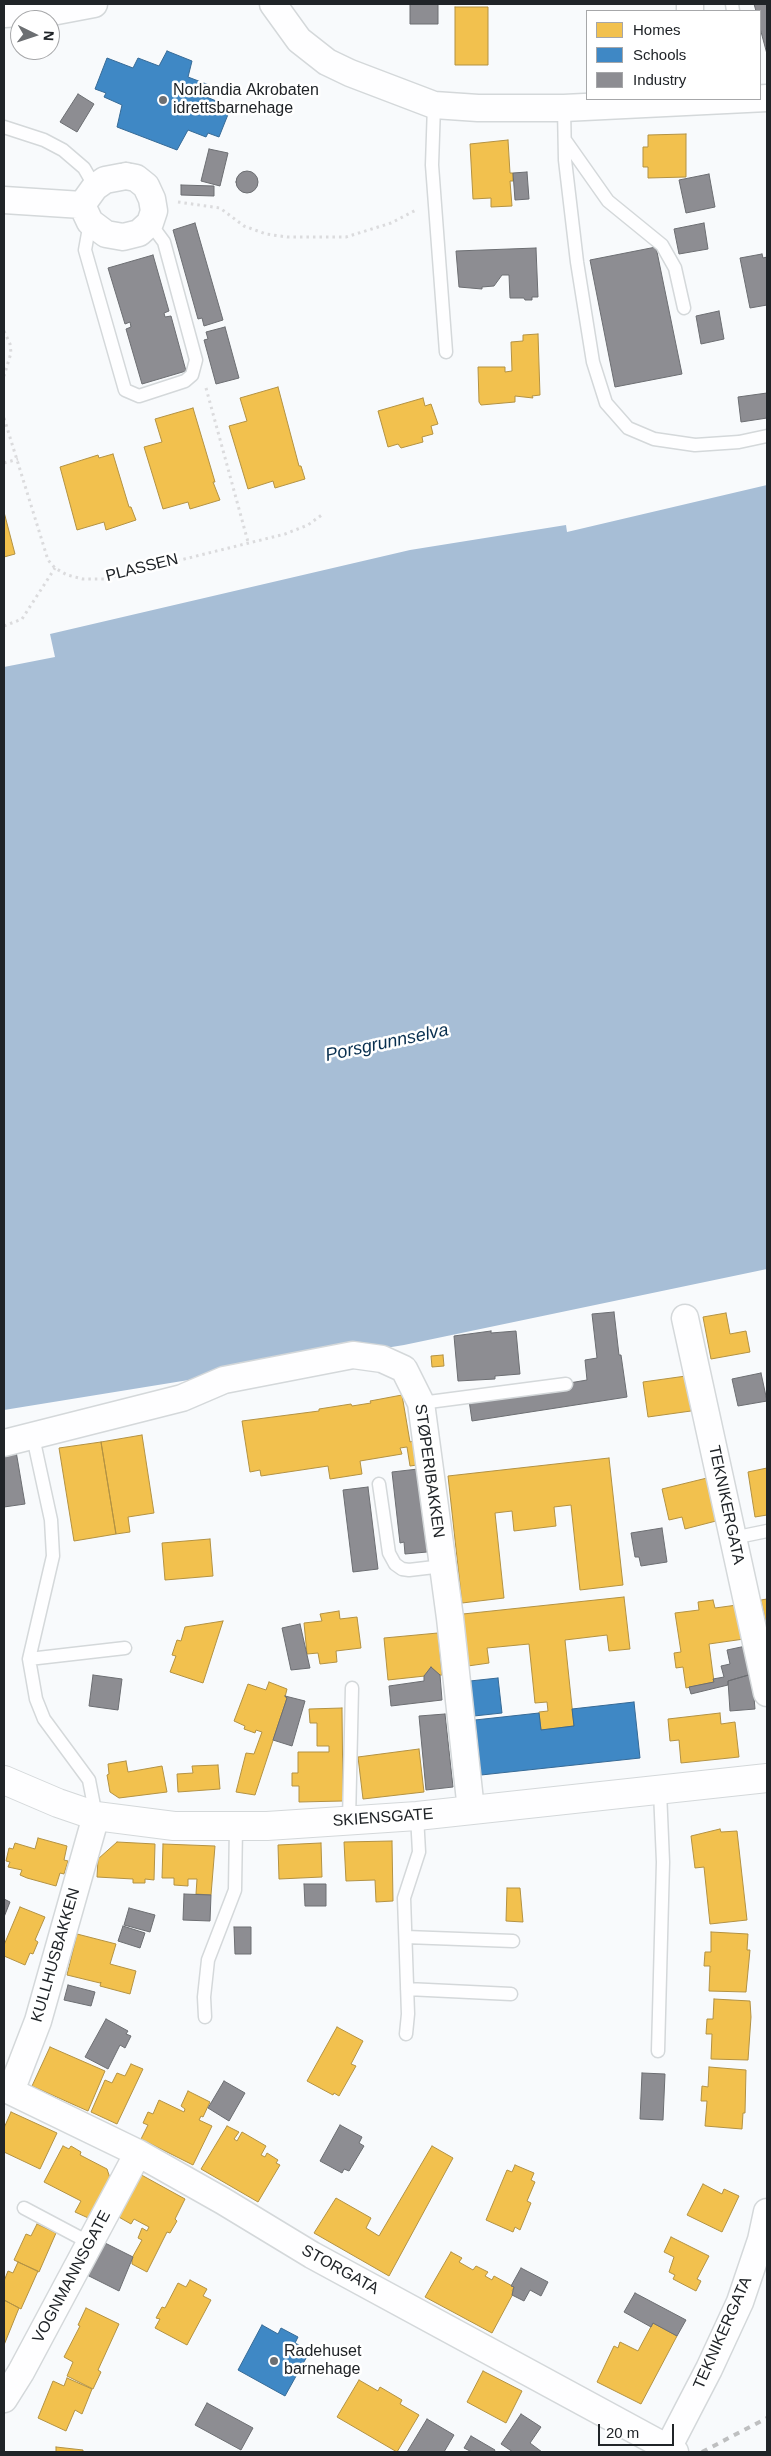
<!DOCTYPE html>
<html>
<head>
<meta charset="utf-8">
<style>
  body { margin:0 }
  #map { position:relative; width:771px; height:2456px; overflow:hidden; background:#f8fafc; font-family:Arial,sans-serif }
  canvas { display:block }
  .frame { position:absolute; inset:0; border:5px solid #202428; pointer-events:none }
  .legend { position:absolute; left:586px; top:10px; width:175px; height:90px; box-sizing:border-box; background:#fff; border:1px solid #a6a7a9; margin:0; padding:6px 9px; list-style:none; font-size:15px; color:#202428 }
  .legend li { display:flex; align-items:center; gap:10px; height:25px }
  .legend b { width:25px; border:1px solid #a6a7a9 }
  .north { position:absolute; left:10px; top:10px; width:50px; height:50px; box-sizing:border-box; background:#fff; border:1px solid #a6a7a9; border-radius:50%; rotate:94deg; font-size:14px; font-weight:700; line-height:20px; text-align:center; color:#202428 }
  .north::after { content:''; display:block; margin:auto; width:18px; height:22px; background:#6c6f72; clip-path:polygon(50% 0,100% 100%,50% 72%,0 100%) }
  .scale { position:absolute; left:598px; top:2424px; width:76px; height:22px; box-sizing:border-box; border:2px solid #202428; border-top:0; padding-left:6px; font-size:15px; line-height:18px; white-space:nowrap; color:#202428; -webkit-text-stroke:4px #fff; paint-order:stroke }
</style>
</head>
<body>
<div id="map">
<canvas width="771" height="2456"></canvas>
<div class="frame"></div>
<ul class="legend">
<li><b style="height:14px;background:#f2c14e"></b>Homes</li>
<li><b style="height:14px;background:#3f88c5"></b>Schools</li>
<li><b style="height:14px;background:#8d8d92"></b>Industry</li>
</ul>
<div class="north">N</div>
<div class="scale">20 m</div>
</div>
<script>
const ctx = document.querySelector('canvas').getContext('2d');
ctx.lineJoin = 'round';
function paint(path, color) { ctx.fillStyle = color; ctx.fill(path, 'evenodd'); }
const shape = rows => new Path2D(rows.map(r => 'M' + r).join(''));
function trace(path, color, width, dash) { ctx.strokeStyle = color; ctx.lineWidth = width; ctx.lineCap = dash ? 'butt' : 'round'; ctx.setLineDash(dash || []); ctx.stroke(path); }
function label(font, color, halo, rows, align = 'center') {
  ctx.font = font + ' Arial,sans-serif'; ctx.lineWidth = 5; ctx.setLineDash([]); ctx.textBaseline = 'middle'; ctx.strokeStyle = halo; ctx.fillStyle = color; for (const [text, x, y, turn = 0] of rows) {
    ctx.save(); ctx.translate(x, y); ctx.rotate((+turn || 0) * Math.PI / 180); ctx.textAlign = isNaN(turn) ? turn : align; if (halo) ctx.strokeText(text, 0, 0); ctx.fillText(text, 0, 0); ctx.restore();
  }
}
const water = shape([
  [767,485,767,1269,404,1345,4,1410,4,667,55,657,50,634,410,550,566,525,567,532]
]);
const homes = shape([
  [455,7,488,7,488,65,455,65,455,7],
  [686,134,686,177,648,178,648,167,643,167,643,147,648,147,648,135,686,134],
  [508,140,510,173,513,173,513,181,510,181,512,206,491,207,491,198,473,199,470,144,508,140],
  [538,334,540,395,532,396,533,398,515,396,515,402,481,405,479,402,478,367,505,367,505,372,512,371,511,342,523,341,523,335,538,334],
  [278,387,299,466,301,466,305,479,275,488,273,481,248,489,229,426,247,421,240,398,278,387],
  [423,398,425,406,431,404,438,424,431,426,433,434,422,437,423,442,401,448,398,444,388,447,378,411,423,398],
  [193,408,215,482,213,482,220,500,190,509,188,502,163,509,144,447,162,442,155,419,193,408],
  [113,454,129,507,131,507,136,520,106,530,104,522,77,530,60,467,98,455,99,458,113,454],
  [4,512,15,554,4,557,4,512],
  [726,1313,730,1334,746,1331,750,1352,711,1359,703,1317,726,1313],
  [443,1355,444,1366,432,1367,431,1356,443,1355],
  [686,1376,691,1411,648,1417,643,1382,686,1376],
  [402,1395,410,1442,413,1441,417,1465,410,1466,407,1447,400,1448,402,1454,360,1461,362,1474,330,1479,328,1466,261,1476,260,1470,250,1472,242,1421,319,1411,319,1409,351,1404,352,1406,371,1403,370,1401,402,1395],
  [142,1435,154,1513,128,1517,130,1532,116,1534,101,1442,142,1435],
  [101,1442,116,1534,74,1541,59,1448,101,1442],
  [609,1458,623,1585,580,1590,571,1505,554,1507,556,1526,514,1531,512,1511,495,1513,504,1598,462,1603,448,1476,609,1458],
  [767,1468,767,1515,755,1517,748,1472,767,1468],
  [707,1478,716,1521,685,1529,682,1517,669,1520,662,1489,707,1478],
  [210,1539,213,1576,165,1580,162,1543,210,1539],
  [624,1597,630,1649,609,1651,607,1635,565,1640,574,1726,541,1730,539,1712,548,1711,547,1702,535,1703,529,1644,487,1648,489,1663,468,1666,463,1614,624,1597],
  [767,1599,767,1628,761,1600,767,1599],
  [713,1600,715,1608,737,1605,744,1639,709,1644,714,1682,686,1688,683,1667,676,1668,674,1653,681,1652,675,1613,699,1610,698,1602,713,1600],
  [339,1611,340,1619,357,1617,361,1648,336,1651,337,1662,320,1664,318,1653,307,1654,304,1623,322,1621,320,1614,339,1611],
  [223,1621,203,1683,170,1672,176,1656,172,1655,177,1640,181,1641,185,1627,223,1621],
  [438,1633,442,1675,439,1675,431,1667,425,1676,388,1680,384,1638,438,1633],
  [269,1682,287,1689,285,1697,287,1698,255,1795,236,1792,246,1753,254,1754,262,1732,256,1730,255,1733,244,1729,245,1726,234,1721,248,1684,266,1690,269,1682],
  [342,1708,343,1801,299,1802,299,1786,292,1786,292,1773,298,1773,298,1752,329,1752,329,1746,317,1746,317,1723,310,1723,309,1709,342,1708],
  [720,1713,721,1724,735,1722,739,1757,681,1763,679,1740,670,1741,668,1719,720,1713],
  [419,1749,424,1792,363,1799,358,1757,419,1749],
  [126,1761,128,1772,162,1766,167,1792,119,1798,110,1792,107,1775,109,1774,108,1764,126,1761],
  [218,1765,220,1789,178,1792,177,1774,193,1773,192,1766,218,1765],
  [720,1829,721,1832,737,1831,747,1920,710,1924,704,1867,695,1868,691,1836,720,1829],
  [38,1838,67,1846,64,1860,68,1861,64,1874,60,1873,56,1886,27,1878,20,1875,22,1870,8,1867,10,1862,6,1861,9,1848,13,1849,15,1843,35,1849,38,1838],
  [392,1841,393,1901,376,1902,375,1880,346,1881,344,1842,392,1841],
  [117,1842,155,1844,154,1880,145,1879,145,1883,133,1883,133,1879,97,1877,98,1859,117,1842],
  [321,1843,322,1877,279,1879,278,1845,321,1843],
  [163,1844,215,1846,211,1895,196,1894,197,1879,188,1879,188,1886,174,1885,174,1878,162,1878,163,1844],
  [507,1888,520,1888,523,1922,506,1921,507,1888],
  [20,1907,45,1917,35,1940,38,1942,33,1954,30,1953,25,1965,4,1956,4,1945,20,1907],
  [711,1932,748,1934,747,1950,750,1950,746,1992,709,1991,710,1966,704,1966,705,1952,711,1952,711,1932],
  [77,1934,116,1944,110,1964,136,1971,130,1994,100,1986,101,1982,100,1983,67,1975,77,1934],
  [714,1999,750,2001,751,2017,748,2060,711,2059,712,2034,706,2034,707,2019,713,2019,714,1999],
  [337,2027,363,2041,351,2064,356,2066,339,2096,334,2093,333,2095,307,2081,337,2027],
  [50,2047,105,2071,88,2111,32,2086,50,2047],
  [131,2064,143,2069,117,2124,91,2112,105,2080,112,2083,117,2073,125,2076,131,2064],
  [709,2067,746,2070,745,2113,743,2113,742,2129,705,2126,707,2101,701,2101,702,2086,708,2087,709,2067],
  [188,2091,210,2102,203,2117,201,2116,199,2120,212,2126,193,2165,141,2139,148,2125,143,2123,148,2112,153,2114,159,2100,184,2112,185,2109,181,2106,188,2091],
  [11,2112,57,2133,40,2169,4,2152,4,2128,11,2112],
  [227,2126,239,2132,234,2139,237,2141,242,2132,266,2146,261,2155,265,2157,267,2153,278,2160,276,2163,280,2165,258,2202,201,2169,227,2126],
  [63,2146,69,2149,71,2146,81,2152,80,2155,107,2169,112,2184,95,2221,75,2212,81,2201,44,2182,63,2146],
  [432,2146,453,2158,389,2276,314,2233,336,2198,371,2218,366,2228,379,2236,432,2146],
  [515,2165,534,2173,531,2180,535,2182,527,2201,531,2203,520,2230,515,2227,513,2232,486,2220,507,2170,512,2172,515,2165],
  [136,2172,185,2199,175,2219,177,2221,170,2233,167,2232,147,2272,132,2264,132,2258,142,2240,138,2238,142,2228,147,2231,149,2227,134,2219,131,2224,117,2216,136,2172],
  [703,2184,722,2194,724,2189,739,2196,722,2232,687,2215,703,2184],
  [37,2224,56,2233,39,2272,14,2260,26,2234,31,2236,37,2224],
  [671,2237,709,2256,697,2279,701,2281,696,2291,673,2279,675,2275,669,2272,674,2257,664,2252,671,2237],
  [451,2252,462,2258,459,2262,473,2270,476,2266,488,2272,485,2276,492,2280,494,2276,514,2287,512,2291,514,2292,492,2333,425,2297,451,2252],
  [18,2262,38,2271,21,2309,4,2300,4,2281,8,2271,13,2273,18,2262],
  [190,2280,207,2289,203,2296,211,2300,187,2345,155,2328,160,2319,156,2318,162,2307,165,2308,178,2283,186,2287,190,2280],
  [4,2300,19,2308,4,2345,4,2300],
  [86,2308,119,2324,98,2370,101,2372,93,2389,67,2376,73,2362,64,2357,80,2326,78,2325,86,2308],
  [653,2323,677,2336,641,2404,597,2382,614,2346,618,2348,620,2342,638,2351,653,2323],
  [483,2371,522,2391,506,2423,467,2402,483,2371],
  [67,2378,92,2389,82,2414,75,2410,66,2431,38,2418,53,2381,64,2386,67,2378],
  [359,2380,378,2391,380,2387,402,2400,400,2404,419,2415,397,2452,337,2417,359,2380],
  [56,2447,83,2450,83,2452,56,2452,56,2447]
]);
const schools = shape([
  [167,51,192,61,188,77,209,85,204,96,231,107,219,137,208,133,206,137,188,130,177,150,117,127,122,105,104,97,106,93,95,89,107,58,133,68,138,58,159,66,167,51],
  [498,1678,502,1713,474,1716,470,1681,498,1678],
  [634,1702,640,1758,481,1775,475,1720,539,1713,541,1730,574,1726,572,1709,634,1702],
  [262,2325,278,2334,281,2328,298,2337,295,2343,310,2351,285,2396,238,2370,262,2325]
]);
const industry = shape([
  [410,4,438,4,438,24,410,24,410,4],
  [754,4,767,4,767,54,760,28,760,11,756,11,754,4],
  [78,94,94,104,77,132,60,122,78,94],
  [209,149,228,153,220,186,201,181,209,149],
  '236 182a11 11 0 1 1 22 0a11 11 0 1 1-22 0Z',
  [527,172,529,199,515,200,513,173,527,172],
  [709,174,715,207,686,213,679,180,709,174],
  [181,185,214,186,214,196,181,195,181,185],
  [195,223,223,320,204,326,202,318,198,319,173,230,195,223],
  [704,223,708,249,679,254,674,229,704,223],
  [656,247,682,374,615,387,590,260,656,247],
  [536,248,538,297,532,297,532,300,525,300,524,298,510,298,509,275,502,275,494,286,482,287,482,289,459,287,456,251,536,248],
  [762,254,763,258,767,257,767,305,750,308,740,258,762,254],
  [153,255,169,311,164,313,165,317,171,316,186,371,142,384,126,329,131,327,130,322,125,324,108,268,153,255],
  [719,311,724,339,701,344,696,316,719,311],
  [225,327,239,378,216,384,204,340,208,339,206,332,225,327],
  [767,393,767,418,741,422,738,397,767,393],
  [614,1312,619,1355,621,1355,627,1397,472,1421,469,1400,587,1380,585,1360,597,1358,592,1314,614,1312],
  [491,1331,491,1333,516,1331,520,1374,495,1376,495,1379,458,1381,454,1336,491,1331],
  [761,1373,767,1401,738,1406,732,1379,761,1373],
  [16,1451,25,1504,4,1507,4,1453,16,1451],
  [418,1469,427,1552,405,1554,404,1542,400,1543,392,1472,418,1469],
  [368,1487,378,1569,353,1572,343,1490,368,1487],
  [662,1528,667,1562,641,1566,639,1557,635,1557,631,1533,662,1528],
  [300,1624,310,1668,291,1670,282,1628,300,1624],
  [746,1646,752,1674,728,1681,728,1685,691,1694,689,1687,714,1682,713,1679,724,1677,721,1666,730,1664,727,1650,746,1646],
  [431,1667,440,1675,442,1700,391,1706,389,1686,424,1681,424,1676,431,1667],
  [752,1674,755,1709,730,1711,728,1681,752,1674],
  [93,1675,122,1679,118,1710,89,1706,93,1675],
  [285,1696,305,1701,292,1746,273,1740,287,1698,285,1696],
  [445,1714,453,1787,426,1790,419,1716,445,1714],
  [304,1884,326,1884,326,1906,305,1906,304,1884],
  [184,1894,211,1895,210,1921,183,1920,184,1894],
  [4,1899,10,1902,4,1917,4,1899],
  [129,1908,155,1915,150,1932,124,1925,129,1908],
  [123,1926,145,1933,140,1948,118,1941,123,1926],
  [234,1927,251,1927,251,1954,235,1954,234,1927],
  [68,1985,95,1992,91,2006,64,2000,68,1985],
  [106,2019,128,2031,126,2034,131,2036,125,2048,120,2045,108,2069,85,2057,106,2019],
  [642,2073,665,2074,663,2120,640,2119,642,2073],
  [224,2081,245,2093,229,2121,208,2108,224,2081],
  [340,2125,362,2137,359,2143,364,2146,349,2171,344,2169,342,2173,320,2161,340,2125],
  [97,2239,133,2257,119,2291,81,2272,97,2239],
  [521,2268,548,2282,541,2296,530,2290,524,2301,512,2295,514,2287,511,2286,521,2268],
  [635,2293,686,2320,677,2336,653,2323,651,2327,624,2312,635,2293],
  [207,2403,253,2428,241,2450,195,2425,207,2403],
  [521,2414,541,2427,530,2443,542,2452,513,2452,501,2444,521,2414],
  [427,2419,454,2435,444,2452,407,2452,427,2419],
  [471,2436,495,2450,494,2452,472,2452,464,2448,471,2436]
]);
const path = shape([
  [178,202,220,208,244,226,266,234,287,237,346,237,391,223,416,210],
  [4,331,10,344,11,353,4,376],
  [206,388,248,542],
  [4,418,48,560,55,568,67,575,83,579,104,579,285,534,308,525,323,514],
  [4,463,18,459],
  [4,626,22,619,55,568]
]);
const lane = shape([
  [732,4,733,11],
  [434,105,432,165,446,352],
  [564,108,565,160,577,262,593,362,606,403,628,428,654,439,695,445,739,442,767,436],
  [4,127,44,140,63,150,84,168,95,187],
  [565,140,608,201,662,245,675,268,684,308],
  [90,222,85,250,125,390,139,396,185,381,192,375,196,360,164,242,150,223],
  [421,1403,566,1384],
  [33,1437,51,1520,53,1556,29,1659,36,1699,44,1719,89,1780,96,1816],
  [379,1484,389,1553,395,1564,402,1569,409,1570,443,1566],
  [733,1538,767,1531],
  [29,1659,125,1648],
  [349,1820,352,1688],
  [406,1937,513,1941],
  [407,1989,511,1994],
  [205,2017,204,1997,208,1960,235,1890,236,1826],
  [406,2034,408,2014,404,1898,419,1852,417,1816],
  [658,2051,663,1862,660,1791],
  [24,2208,90,2243]
]);
const street = shape([
  [273,4,299,40,327,62,350,73,434,105,478,108,564,108,767,98],
  [690,4,690,11],
  [4,14,57,11,94,4],
  [126,176,136,178,146,186,152,199,154,211,150,223,139,233,123,237,106,234,90,222,82,205,95,187,105,180,126,176],
  [4,200,82,205],
  [685,1318,767,1693],
  [4,1443,182,1398,224,1380,353,1355,382,1359,404,1369,421,1403,450,1618,471,1810],
  [4,2088,138,2153,223,2201,312,2255,675,2452],
  [11,2091,38,2021,96,1816],
  [4,2399,21,2372,138,2153],
  [668,2448,709,2369,740,2302,761,2240,767,2212]
]);
const secondary = shape([
  [4,1780,58,1803,96,1816,174,1826,267,1826,417,1816,767,1778]
]);
const rail = shape([
  [702,2452,767,2418]
]);
const markers = [
  [163,100,5,"#6c6f72"],
  [274,2361,5,"#6c6f72"]
];
const poiNames = [
  ["Norlandia Akrobaten",173,91],
  ["idrettsbarnehage",173,109],
  ["Radehuset",284,2352],
  ["barnehage",284,2370]
];
const streetNames = [
  ["PLASSEN",142,568,-14],
  ["STØPERIBAKKEN",429,1471,82],
  ["TEKNIKERGATA",726,1505,78],
  ["SKIENSGATE",383,1818,-4],
  ["KULLHUSBAKKEN",56,1955,-74],
  ["STORGATA",340,2270,29],
  ["VOGNMANNSGATE",72,2277,-62],
  ["TEKNIKERGATA",723,2333,-66]
];
const waterNames = [
  ["Porsgrunnselva",387,1043,-12]
];
paint(water, '#a7bed6');
paint(homes, '#f2c14e');
trace(homes, '#b39243', 1);
paint(schools, '#3f88c5');
trace(schools, '#366a96', 1);
paint(industry, '#8d8d92');
trace(industry, '#6c6e72', 1);
trace(lane, '#d4d8da', 15);
trace(street, '#d4d8da', 29);
trace(secondary, '#d4d8da', 30);
trace(path, '#dbdbdd', 3, [2.5, 4]);
trace(lane, '#fefeff', 12);
trace(street, '#fefeff', 26);
trace(secondary, '#fefeff', 28);
trace(rail, '#bebfc0', 4, [6, 6]);
for (const [x, y, r, color] of markers) { const dot = new Path2D(); dot.arc(x, y, r, 0, 2 * Math.PI); ctx.fillStyle = color; ctx.fill(dot); trace(dot, '#fff', 2); }
label('16px', '#202428', '#fff', poiNames, 'left');
label('16px', '#202428', '#fff', streetNames);
label('italic 18px', '#082f4f', '#fff', waterNames);
</script>
</body>
</html>
